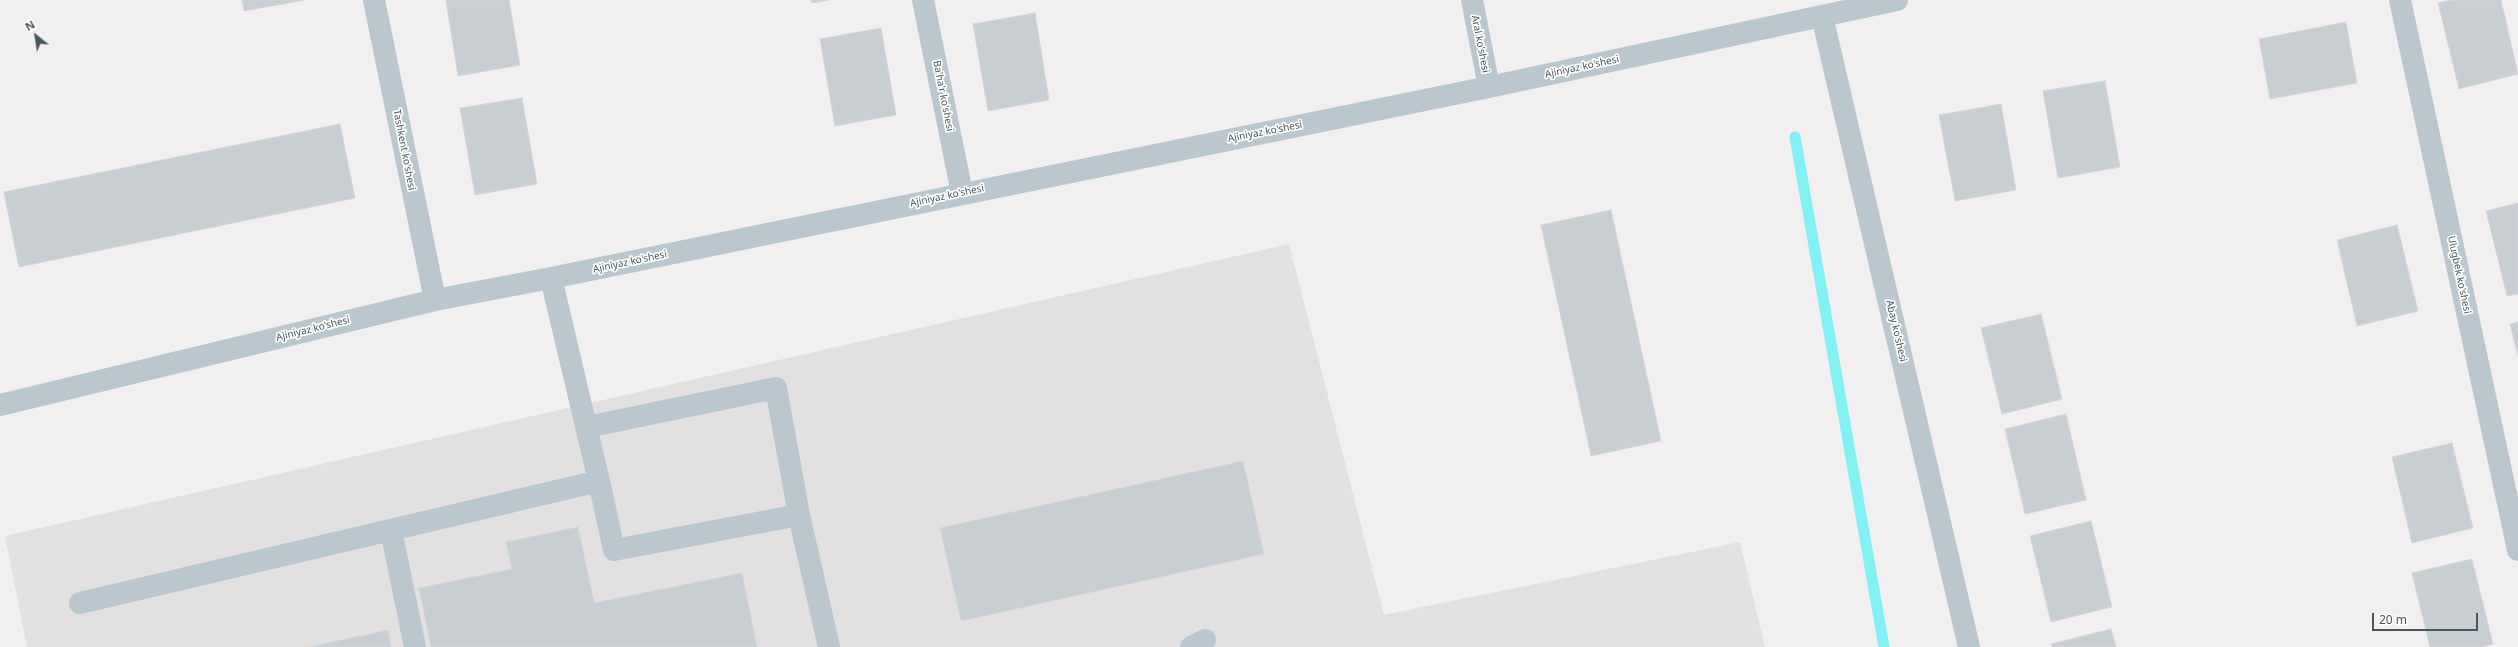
<!DOCTYPE html>
<html>
<head>
<meta charset="utf-8">
<style>
  body { margin:0 }
  #map { position:relative; width:2518px; height:647px; overflow:hidden; background:#f2eff0; font-family:"Noto Sans",sans-serif }
  canvas { display:block }
  .north { position:absolute; left:16px; top:16px; width:40px; height:40px; -webkit-text-stroke:3px #fff; paint-order:stroke; rotate:330deg; font-size:11px; font-weight:700; line-height:16px; text-align:center; color:#46575f }
  .north::after { content:''; display:block; margin:auto; width:14px; height:18px; background:#46575f; clip-path:polygon(50% 0,100% 100%,50% 72%,0 100%) }
  .scale { position:absolute; left:2372px; top:613px; width:106px; height:18px; box-sizing:border-box; border:2px solid #46575f; border-top:0; padding-left:5px; font-size:12px; line-height:14px; white-space:nowrap; color:#46575f; -webkit-text-stroke:3px #fff; paint-order:stroke }
</style>
</head>
<body>
<div id="map">
<canvas width="2518" height="647"></canvas>
<div class="north">N</div>
<div class="scale">20 m</div>
</div>
<script>
const ctx = document.querySelector('canvas').getContext('2d');
ctx.lineJoin = 'round';
function paint(path, color) { ctx.fillStyle = color; ctx.fill(path, 'evenodd'); }
const shape = rows => new Path2D(rows.map(r => 'M' + r).join(''));
function trace(path, color, width, dash) { ctx.strokeStyle = color; ctx.lineWidth = width; ctx.lineCap = dash ? 'butt' : 'round'; ctx.setLineDash(dash || []); ctx.stroke(path); }
function label(font, color, halo, rows, align = 'center') {
  ctx.font = font + ' "Noto Sans",sans-serif'; ctx.lineWidth = 3.5; ctx.setLineDash([]); ctx.textBaseline = 'middle'; ctx.strokeStyle = halo; ctx.fillStyle = color; for (const [text, x, y, turn = 0] of rows) {
    ctx.save(); ctx.translate(x, y); ctx.rotate((+turn || 0) * Math.PI / 180); ctx.textAlign = isNaN(turn) ? turn : align; if (halo) ctx.strokeText(text, 0, 0); ctx.fillText(text, 0, 0); ctx.restore();
  }
}
const education = shape([
  [1289,244,1384,615,1740,542,1765,647,27,647,5,536]
]);
const stream = shape([
  [1795,137,1884,647]
]);
const building = shape([
  [242,0,305,0,244,11,242,0],
  [446,0,509,0,520,65,458,76,446,0],
  [811,0,829,0,812,3,811,0],
  [2451,0,2501,0,2518,74,2459,89,2438,3,2451,0],
  [1035,13,1049,100,988,111,973,24,1035,13],
  [2346,22,2357,83,2270,99,2259,39,2346,22],
  [881,28,896,115,835,126,820,39,881,28],
  [2105,81,2120,167,2058,178,2043,91,2105,81],
  [522,98,537,184,475,195,460,108,522,98],
  [2001,104,2016,190,1955,201,1939,115,2001,104],
  [340,124,355,198,19,267,4,192,340,124],
  [2518,203,2518,294,2507,296,2486,211,2518,203],
  [1611,210,1661,441,1591,456,1541,225,1611,210],
  [2397,225,2418,311,2357,326,2337,240,2397,225],
  [2041,314,2062,399,2002,414,1981,328,2041,314],
  [2518,322,2518,356,2510,324,2518,322],
  [2066,414,2086,500,2025,514,2005,429,2066,414],
  [2452,443,2473,528,2412,543,2392,457,2452,443],
  [1243,461,1264,554,961,621,940,528,1243,461],
  [2091,521,2112,607,2051,622,2030,536,2091,521],
  [578,527,594,603,742,573,757,647,431,647,419,588,512,569,506,542,578,527],
  [2472,559,2493,644,2481,647,2430,647,2412,573,2472,559],
  [2111,629,2116,647,2052,647,2051,644,2111,629],
  [388,630,391,647,309,647,388,630]
]);
const minor = shape([
  [374,0,435,300],
  [923,0,962,193],
  [1472,0,1489,87],
  [2400,0,2518,550],
  [1822,16,1969,647],
  [551,278,599,481],
  [0,405,435,300,551,278,1489,87,1897,0],
  [587,427,776,388,799,515,829,647],
  [391,530,415,647],
  [80,603,599,481,614,550,799,515],
  [1191,647,1205,640]
]);
const streetNames = [
  ["Aral ko'shesi",1480,44,79],
  ["Ajiniyaz ko'shesi",1582,67,-12],
  ["Ba'ha'r ko'shesi",943,96,79],
  ["Ajiniyaz ko'shesi",1265,132,-11],
  ["Tashkent ko'shesi",404,150,79],
  ["Ajiniyaz ko'shesi",947,196,-12],
  ["Ajiniyaz ko'shesi",630,262,-12],
  ["Ulugbek ko'shesi",2459,275,78],
  ["Ajiniyaz ko'shesi",313,329,-14],
  ["Abay ko'shesi",1896,331,77]
];
paint(education, '#e3e0e2');
trace(stream, '#83f1f4', 11);
paint(building, '#c9ced3');
trace(building, '#d3d7dc', 1);
trace(minor, '#bac7ce', 22);
label('10px', '#46575f', '#fff', streetNames);
</script>
</body>
</html>
